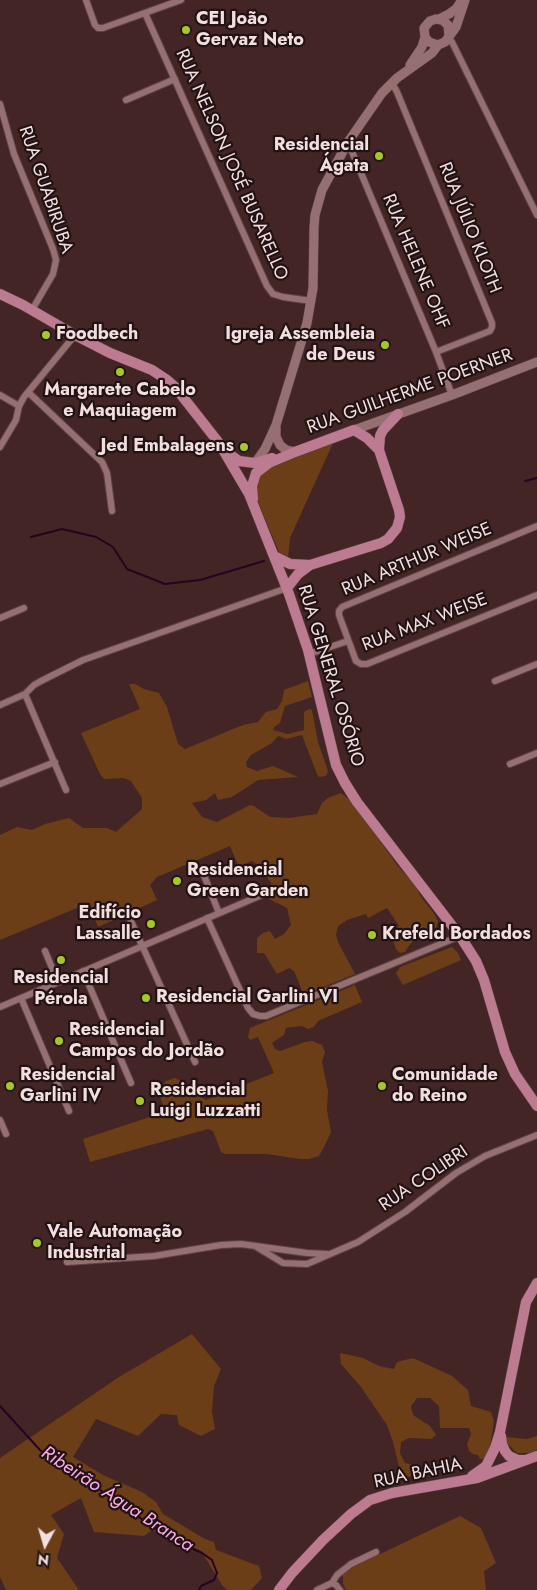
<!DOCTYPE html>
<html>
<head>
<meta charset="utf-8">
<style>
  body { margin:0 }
  #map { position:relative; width:537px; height:1590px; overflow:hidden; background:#442526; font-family:Jost,sans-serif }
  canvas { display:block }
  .north { position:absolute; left:20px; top:1520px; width:50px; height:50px; -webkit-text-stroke:4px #211313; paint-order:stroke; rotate:186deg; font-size:14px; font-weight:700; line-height:20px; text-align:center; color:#f3dede }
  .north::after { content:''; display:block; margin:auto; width:18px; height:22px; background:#f3dede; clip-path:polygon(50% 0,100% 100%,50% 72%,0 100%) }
</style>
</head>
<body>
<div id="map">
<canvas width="537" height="1590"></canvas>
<div class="north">N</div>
</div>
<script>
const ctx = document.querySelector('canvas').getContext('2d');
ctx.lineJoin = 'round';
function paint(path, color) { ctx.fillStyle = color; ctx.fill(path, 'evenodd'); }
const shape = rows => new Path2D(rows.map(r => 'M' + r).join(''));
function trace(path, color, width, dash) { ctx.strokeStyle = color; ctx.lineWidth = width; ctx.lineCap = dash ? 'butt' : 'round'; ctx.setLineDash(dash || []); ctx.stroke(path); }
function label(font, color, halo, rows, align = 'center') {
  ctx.font = font + ' Jost,sans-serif'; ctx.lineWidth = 4.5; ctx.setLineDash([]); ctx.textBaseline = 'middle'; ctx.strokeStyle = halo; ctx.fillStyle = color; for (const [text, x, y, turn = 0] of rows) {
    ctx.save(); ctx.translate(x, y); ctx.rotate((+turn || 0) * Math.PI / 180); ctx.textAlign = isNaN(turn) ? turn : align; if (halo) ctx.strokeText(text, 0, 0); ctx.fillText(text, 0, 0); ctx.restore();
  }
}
const green = shape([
  [333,443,290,538,288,558,279,552,255,495,258,478,266,468],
  [308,681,312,697,285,706,280,723,274,727,273,730,288,734,304,730,304,712,309,709,312,710,318,742,328,771,326,776,319,777,317,774,302,735,286,739,278,736,272,743,251,755,246,762,247,767,257,771,273,766,298,777,258,780,232,797,218,800,215,793,206,800,192,803,202,817,217,822,250,805,254,806,270,817,289,818,317,814,322,803,328,798,341,793,351,801,398,866,415,885,421,897,433,912,438,921,436,928,416,939,411,943,405,952,400,953,396,949,390,933,399,926,387,908,368,918,366,914,347,920,338,926,336,935,338,942,355,974,304,995,294,971,289,968,277,974,264,953,257,953,257,938,263,933,270,931,275,939,284,934,291,925,287,908,269,899,271,883,260,867,252,861,239,867,230,846,157,877,150,885,157,900,98,927,89,903,0,940,0,835,17,827,32,830,45,824,69,818,83,828,107,828,116,832,142,809,142,798,131,781,123,778,104,779,100,774,81,733,140,709,129,684,135,684,144,689,159,693,167,707,178,744,185,749,243,725,258,722,266,712,277,709,282,701,284,690],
  [452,947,458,953,461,960,403,985,396,973,400,967],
  [355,985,362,1002,318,1021,314,1027,308,1029,302,1026,286,1028,284,1035,272,1043,275,1049,280,1051,305,1042,312,1041,322,1045,325,1052,322,1062,328,1091,327,1110,331,1132,324,1147,319,1156,309,1159,300,1159,267,1154,225,1154,221,1152,213,1131,208,1129,90,1162,83,1139,165,1112,158,1090,166,1081,175,1078,185,1083,193,1093,206,1100,274,1073,258,1037,250,1040,248,1037,250,1028],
  [192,1334,221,1369,214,1386,212,1412,215,1429,201,1436,179,1425,177,1415,161,1414,138,1436,96,1419,73,1457,103,1475,142,1492,156,1502,163,1514,205,1539,214,1542,216,1550,259,1566,262,1578,251,1590,227,1590,222,1585,201,1551,152,1530,144,1536,94,1532,81,1498,51,1515,64,1534,57,1558,79,1590,6,1590,0,1577,0,1458,119,1377],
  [340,1353,363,1358,379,1366,394,1369,397,1362,413,1358,452,1376,468,1390,471,1406,491,1412,494,1421,489,1452,487,1457,483,1459,480,1459,478,1455,473,1454,469,1451,467,1444,471,1434,469,1428,440,1428,439,1406,430,1398,417,1398,411,1406,413,1415,430,1426,436,1435,431,1439,409,1438,401,1442,400,1453,405,1463,417,1466,416,1474,402,1479,393,1442,387,1425,361,1387,341,1364],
  [537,1436,537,1450,529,1453,517,1453,505,1441,507,1437,527,1439],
  [460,1516,481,1528,496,1563,484,1571,486,1590,346,1590,343,1584,343,1574,357,1565]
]);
const stream = shape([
  [525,481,537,478],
  [31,537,62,529,96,537,113,547,127,569,165,584,200,580,264,561],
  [0,1406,40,1450,86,1480,166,1536,202,1553,212,1560,217,1573,214,1580,201,1586,199,1590]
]);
const street = shape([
  [86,0,95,25,98,28,103,28,181,0],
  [145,13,267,286,273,294,283,297,312,301],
  [448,39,452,42,537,215],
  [392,83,397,92,492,323,492,327,490,331,436,352],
  [126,100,175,79],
  [0,104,14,154,53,249,56,260,53,274,32,310],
  [348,142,436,352,452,395],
  [28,392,102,462,107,473,112,511],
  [0,395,19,406],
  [0,447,16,420,19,406,24,397,75,335],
  [537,526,342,607,339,611,339,615,356,661,361,664,367,664,537,595],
  [0,618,24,608],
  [309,654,348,641],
  [495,681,537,664],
  [25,694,66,790],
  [0,705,25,694,34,685,41,681,83,660,287,588],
  [510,764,537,753],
  [0,784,55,762],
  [201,868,219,913],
  [207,918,248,1008,253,1014,260,1016,266,1016,460,936],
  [130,919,195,1062],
  [45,951,58,982],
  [83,971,131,1083],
  [21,998,69,1111],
  [0,1007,264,894],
  [0,1120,6,1134],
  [255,1246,283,1263,307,1264,358,1242,405,1212,456,1173,485,1156,537,1135],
  [67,1262,154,1256,221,1245,241,1244,307,1253,327,1254],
  [332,1583,337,1575,351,1564,376,1552],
  [317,1590,332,1583,336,1585,340,1590]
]);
const secondary = shape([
  [439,19,449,14,456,9,462,0],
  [449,36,448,25,442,20,436,19,430,21,424,28,425,37,429,42,438,45,445,42,456,27,465,0],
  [410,65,422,47,425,37],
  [276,428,276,437,280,445,286,450,295,452],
  [354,430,452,395,537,362],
  [255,463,265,449,276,425,307,323,313,288,314,228,315,215,322,190,348,142,382,93,397,78,432,53,438,45]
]);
const primary = shape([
  [0,294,23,305,75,335,110,353,152,370,167,380,175,387,219,443,232,456,239,461,255,463,272,458],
  [219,443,249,494,289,594,308,650,336,765,345,783,357,802,460,936,476,961,484,980,505,1052,515,1074,537,1106],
  [379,450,380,436,383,430,398,414],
  [253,499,252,486,256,473,269,463,295,452,354,430,367,438,379,450,399,510,400,517,397,528,388,539,381,543,310,565,298,574,287,588],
  [274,556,290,564,310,565],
  [501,1436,502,1444,505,1451,509,1456,518,1460,526,1460],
  [472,1476,486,1466,495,1448,500,1432,526,1302,537,1283],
  [279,1590,292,1573,323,1540,351,1514,370,1500,392,1493,477,1478,537,1456]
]);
const markers = [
  [186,30,5,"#a6c822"],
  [379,156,5,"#a6c822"],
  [46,335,5,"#a6c822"],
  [385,345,5,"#a6c822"],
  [120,372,5,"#a6c822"],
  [244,447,5,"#a6c822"],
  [177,881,5,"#a6c822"],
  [151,924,5,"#a6c822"],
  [372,935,5,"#a6c822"],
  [61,960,5,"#a6c822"],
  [146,998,5,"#a6c822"],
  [59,1041,5,"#a6c822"],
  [10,1086,5,"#a6c822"],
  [382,1086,5,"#a6c822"],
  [140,1101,5,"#a6c822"],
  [37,1243,5,"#a6c822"]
];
const poiNames = [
  ["CEI João",196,20],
  ["Gervaz Neto",196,41],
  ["Residencial",369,146,"right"],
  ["Ágata",369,167,"right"],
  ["Foodbech",56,335],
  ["Igreja Assembleia",375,335,"right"],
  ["de Deus",375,356,"right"],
  ["Margarete Cabelo",120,391,"center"],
  ["e Maquiagem",120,412,"center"],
  ["Jed Embalagens",234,447,"right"],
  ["Residencial",187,871],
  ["Green Garden",187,892],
  ["Edifício",141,914,"right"],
  ["Lassalle",141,935,"right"],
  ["Krefeld Bordados",382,935],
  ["Residencial",61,979,"center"],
  ["Pérola",61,1000,"center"],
  ["Residencial Garlini VI",156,998],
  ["Residencial",69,1031],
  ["Campos do Jordão",69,1052],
  ["Residencial",20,1076],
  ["Garlini IV",20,1097],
  ["Comunidade",392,1076],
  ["do Reino",392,1097],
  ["Residencial",150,1091],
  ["Luigi Luzzatti",150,1112],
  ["Vale Automação",47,1233],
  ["Industrial",47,1254]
];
const streetNames = [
  ["RUA NELSON JOSÉ BUSARELLO",231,165,66],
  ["RUA GUABIRUBA",45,190,71],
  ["RUA JÚLIO KLOTH",469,228,68],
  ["RUA HELENE OHF",415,262,67],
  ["RUA GUILHERME POERNER",410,392,-20],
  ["RUA ARTHUR WEISE",417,560,-23],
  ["RUA MAX WEISE",425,623,-21],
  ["RUA GENERAL OSÓRIO",330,676,73],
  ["RUA COLIBRI",424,1179,-34],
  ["RUA BAHIA",418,1474,-12]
];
const waterNames = [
  ["Ribeirão Água Branca",117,1500,33]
];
paint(green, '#6b3e17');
trace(stream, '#260321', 2);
trace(street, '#5e4345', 8);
trace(secondary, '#5e4345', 10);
trace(primary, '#5e4345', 11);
trace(street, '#956f71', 6);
trace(secondary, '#956f71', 9);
trace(primary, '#bc7b90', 10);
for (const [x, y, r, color] of markers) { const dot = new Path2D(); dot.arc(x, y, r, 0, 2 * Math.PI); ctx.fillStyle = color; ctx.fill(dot); trace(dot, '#211313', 2); }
label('bold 18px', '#f3dede', '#211313', poiNames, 'left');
label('18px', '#f3dede', '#211313', streetNames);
label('italic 19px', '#fcabeb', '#211313', waterNames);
</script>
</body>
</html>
